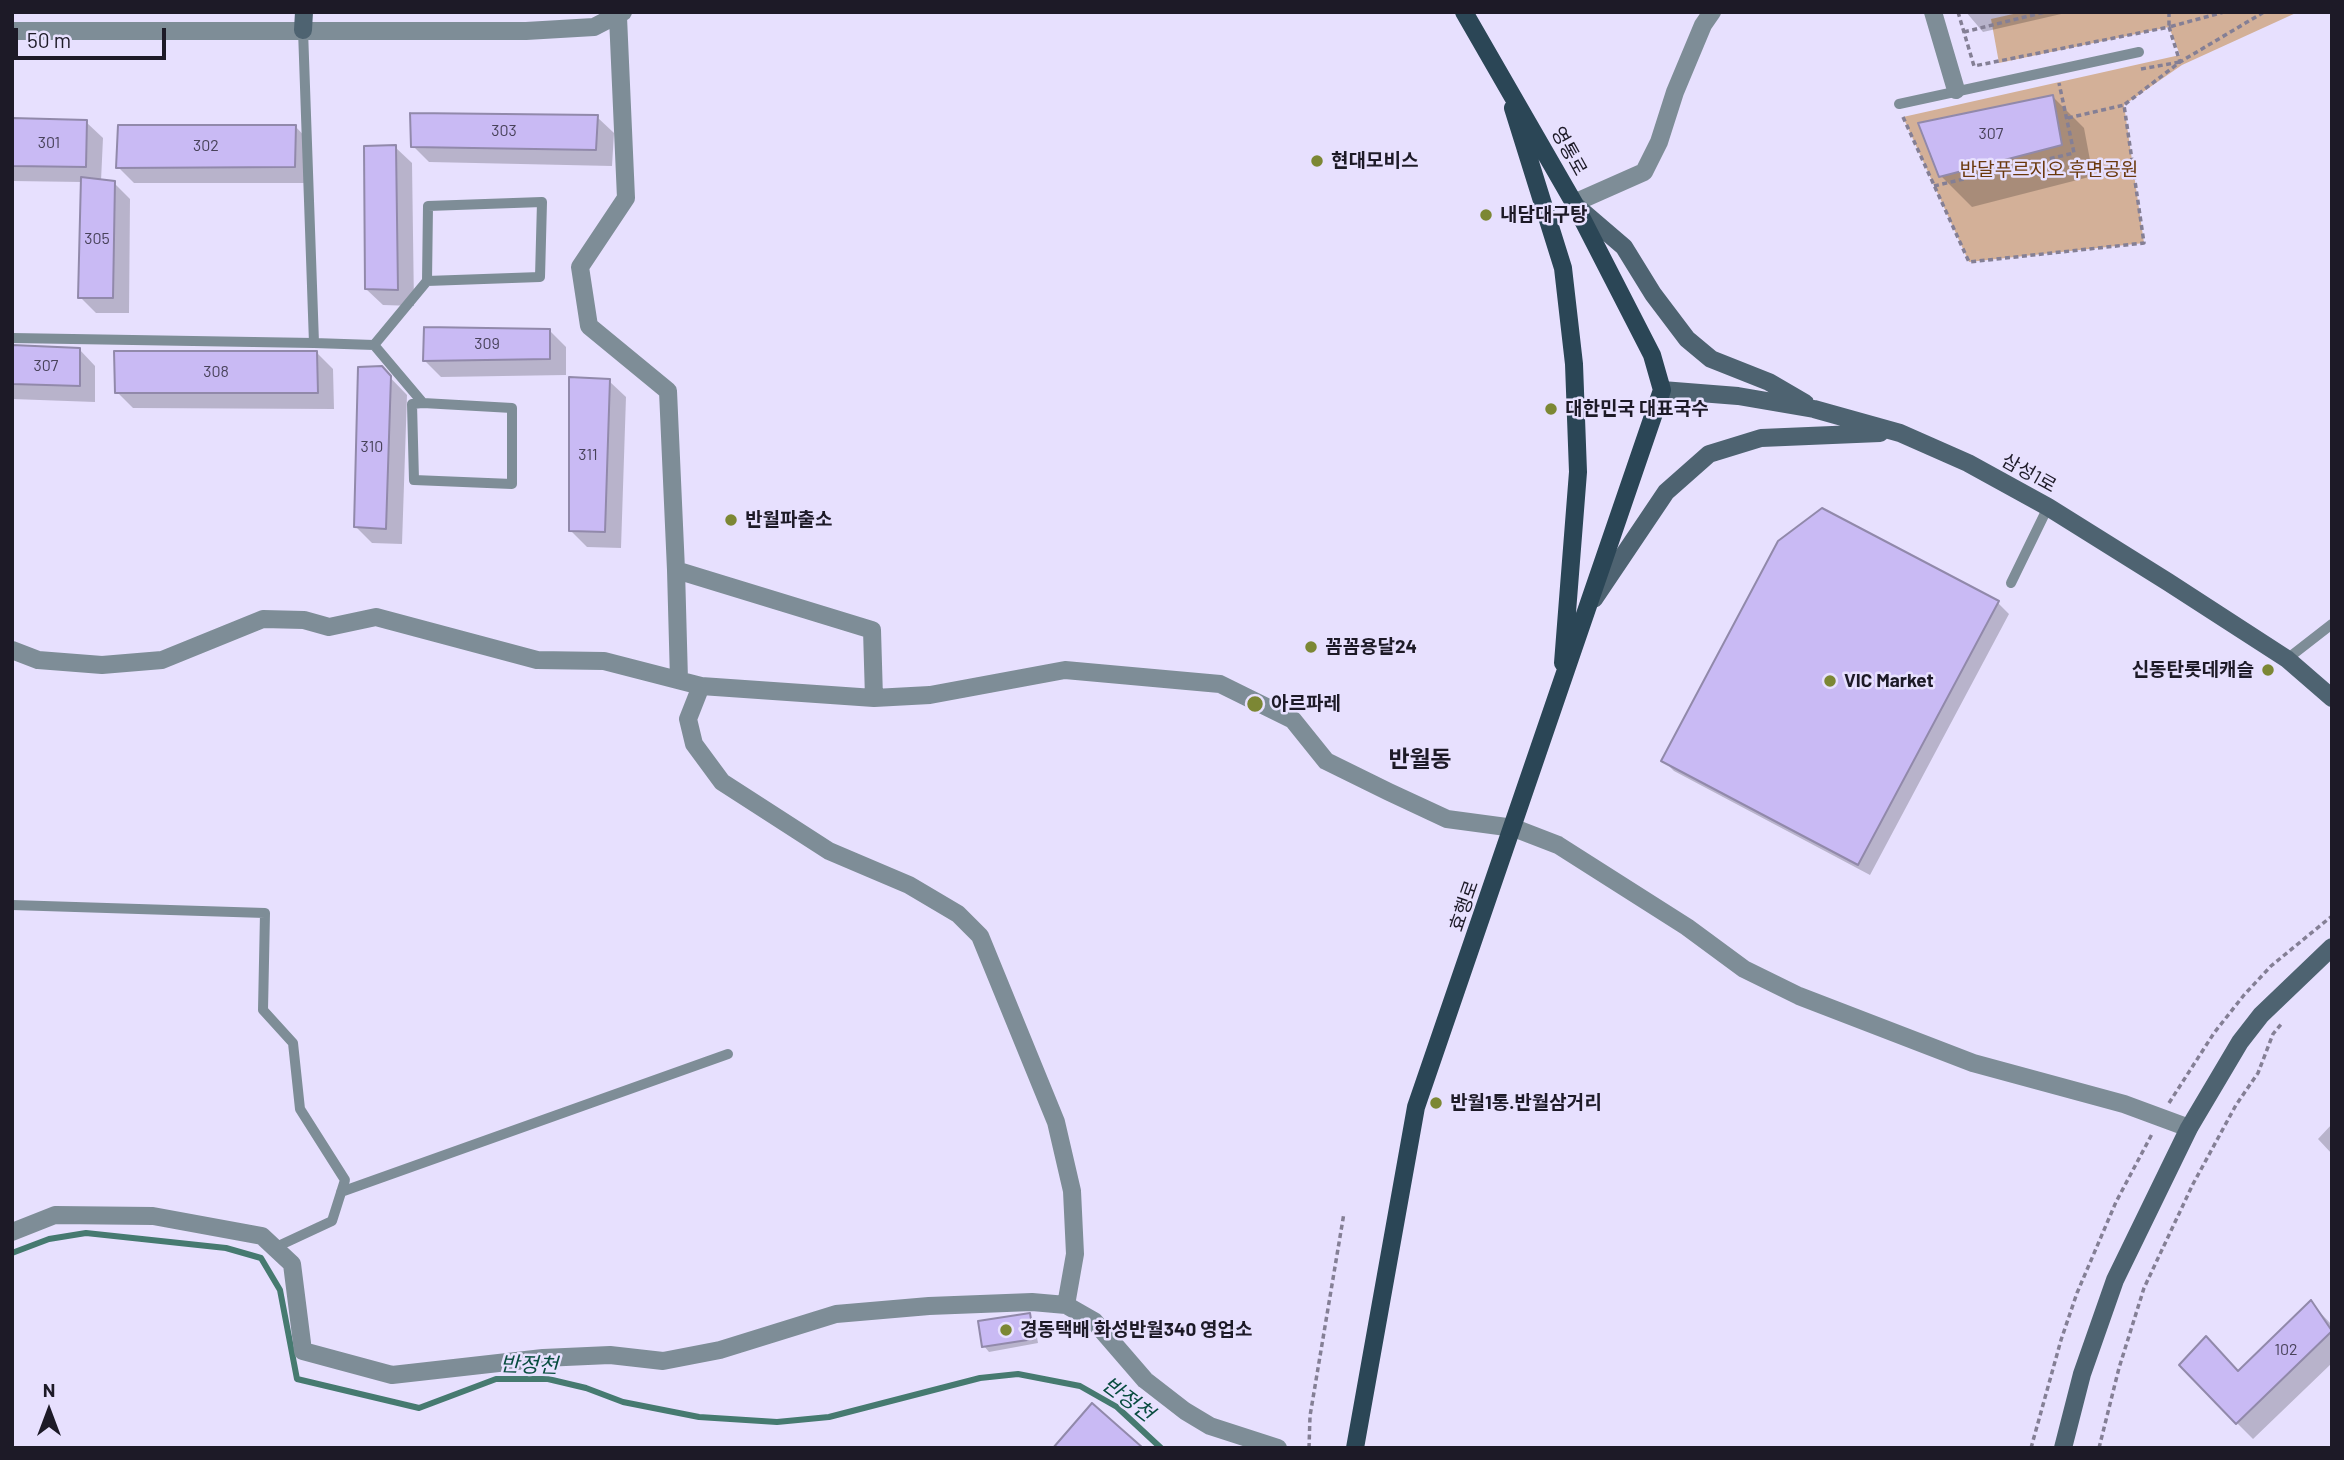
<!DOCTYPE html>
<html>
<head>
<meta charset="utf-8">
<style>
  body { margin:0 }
  #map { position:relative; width:2344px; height:1460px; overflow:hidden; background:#e7e0fe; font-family:Barlow,sans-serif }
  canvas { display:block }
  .frame { position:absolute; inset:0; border:14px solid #1d1a27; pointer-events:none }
  .north { position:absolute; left:14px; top:1376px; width:70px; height:70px; -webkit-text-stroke:5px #e7e0fe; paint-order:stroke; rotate:0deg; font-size:19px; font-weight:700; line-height:28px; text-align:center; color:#1d1a27 }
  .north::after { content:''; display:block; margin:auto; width:24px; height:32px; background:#1d1a27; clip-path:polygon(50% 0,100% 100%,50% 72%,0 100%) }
  .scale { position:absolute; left:14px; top:28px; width:152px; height:32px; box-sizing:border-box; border:4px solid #1d1a27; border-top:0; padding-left:9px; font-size:21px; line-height:24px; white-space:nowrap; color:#1d1a27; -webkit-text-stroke:5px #e7e0fe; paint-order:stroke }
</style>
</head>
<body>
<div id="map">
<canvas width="2344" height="1460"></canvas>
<div class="frame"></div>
<div class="north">N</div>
<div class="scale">50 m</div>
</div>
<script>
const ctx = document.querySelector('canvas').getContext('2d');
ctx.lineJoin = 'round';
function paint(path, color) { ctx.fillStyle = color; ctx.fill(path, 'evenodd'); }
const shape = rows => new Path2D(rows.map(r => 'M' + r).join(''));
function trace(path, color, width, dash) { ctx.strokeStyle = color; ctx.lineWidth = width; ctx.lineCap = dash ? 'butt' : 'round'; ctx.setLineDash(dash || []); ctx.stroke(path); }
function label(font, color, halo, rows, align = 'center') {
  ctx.font = font + ' Barlow,"Noto Sans KR",sans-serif'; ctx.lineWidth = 5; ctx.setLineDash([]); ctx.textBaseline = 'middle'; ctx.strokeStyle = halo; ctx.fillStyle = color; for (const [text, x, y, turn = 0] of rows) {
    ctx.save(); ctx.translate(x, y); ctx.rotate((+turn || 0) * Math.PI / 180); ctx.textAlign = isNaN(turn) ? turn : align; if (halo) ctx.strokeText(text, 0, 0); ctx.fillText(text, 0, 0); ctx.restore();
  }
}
const green = shape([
  [2022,12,2298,12,2182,65,2124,105,2144,243,1969,262,1903,117,2180,55,2169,27,1999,63,1991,19]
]);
const shadow = shape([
  [1966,12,2070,12,1983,32],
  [2053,97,2084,128,2093,176,1972,207,1941,176],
  [597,117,614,133,612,166,429,162,413,146],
  [12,120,86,122,103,138,101,181,114,183,130,199,129,313,96,313,80,297,82,182,12,181],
  [295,126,311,143,311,183,134,183,118,167],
  [395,147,412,163,414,306,383,305,366,289],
  [550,331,566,347,566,375,441,377,424,360],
  [12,347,79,349,95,366,95,402,12,399],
  [316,352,333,369,334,409,133,408,117,392],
  [381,368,407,395,402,544,372,543,355,526],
  [609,381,626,397,621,548,587,547,571,531],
  [1998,603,2009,614,1870,875,1674,771,1663,760],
  [2332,1124,2332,1154,2318,1139],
  [2311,1303,2332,1325,2332,1363,2253,1439,2237,1423,2239,1372],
  [1029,1315,1034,1320,1038,1343,989,1352,984,1346]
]);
const stream = shape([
  [12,1253,49,1239,86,1233,226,1248,261,1258,280,1290,297,1379,419,1408,496,1379,548,1379,586,1388,623,1402,699,1417,777,1422,829,1417,980,1378,1018,1374,1080,1386,1117,1407,1161,1448]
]);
const building = shape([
  [2053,95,2062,145,1939,177,1918,123,2053,95],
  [410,113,598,115,596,150,411,147,410,113],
  [12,118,87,120,86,167,12,166,12,118],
  [118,125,296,125,295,167,116,168,118,125],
  [396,145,398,290,365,289,364,146,396,145],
  [81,177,115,181,113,298,78,298,81,177],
  [424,327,550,329,550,359,423,361,424,327],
  [12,345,80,348,80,386,12,384,12,345],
  [114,351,317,351,318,393,115,393,114,351],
  [382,366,391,376,386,529,354,527,358,367,382,366],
  [569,377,610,379,605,532,569,531,569,377],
  [1822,508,1999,601,1858,865,1661,761,1778,541,1822,508],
  [2311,1300,2332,1331,2236,1424,2179,1365,2206,1336,2238,1371,2311,1300],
  [1030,1313,1034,1339,982,1347,978,1321,1030,1313],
  [1092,1403,1143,1448,1053,1448,1092,1403]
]);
const path = shape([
  [1958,12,1974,66,2169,27,2180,62],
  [2169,12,2169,27,2224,12],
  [1964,32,2045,12],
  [2141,69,2180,62],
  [1903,117,1969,262,2144,243,2124,105,2180,62,2264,12],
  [2068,118,2124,105],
  [1934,186,2074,153,2059,83],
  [2169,1103,2214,1033,2244,995,2271,966,2332,916],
  [1309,1448,1310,1416,1344,1213],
  [2031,1448,2061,1340,2077,1293,2116,1202,2152,1134],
  [2099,1448,2119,1368,2144,1288,2193,1184,2236,1105,2258,1073,2273,1034,2283,1022]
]);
const lane = shape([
  [1899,104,2139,52],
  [12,338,314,343,303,30],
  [314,343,374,345,423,403,512,408,512,484,414,480,412,404,423,403],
  [374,345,427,281,428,206,542,202,540,277,427,281],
  [2011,583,2048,507],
  [2287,659,2332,624],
  [12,905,265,913,263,1010,293,1043,300,1109,345,1180,332,1221,274,1248],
  [341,1192,728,1054]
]);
const street = shape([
  [1933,12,1956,90],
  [618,17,626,198,580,267,589,326,668,391,676,570,872,630,874,698],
  [12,31,526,31,594,27,623,12],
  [1574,203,1644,172,1659,142,1675,92,1703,25,1712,12],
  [676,570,679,680],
  [12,650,38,660,102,665,162,660,263,619,304,620,329,627,376,617,537,660,604,661,701,686,874,698,930,695,1065,670,1220,684,1293,720,1326,761,1389,792,1447,819,1514,828,1558,845,1687,927,1744,969,1799,996,1973,1063,2124,1104,2189,1128],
  [701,686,688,719,694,744,722,782,829,851,909,885,958,914,980,936,1056,1122,1072,1191,1075,1254,1066,1305],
  [12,1232,55,1215,153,1216,262,1236,292,1264,303,1351,392,1375,543,1358,610,1355,663,1361,720,1350,836,1314,929,1306,1032,1302,1066,1305,1094,1321,1145,1380,1185,1411,1210,1426,1278,1448]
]);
const secondary = shape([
  [303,30,304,12],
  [1575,205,1624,247,1653,294,1687,339,1711,359,1769,382,1805,403],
  [1662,390,1738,396,1814,409,1900,433,1968,463,2048,507,2168,582,2287,659,2332,698],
  [1594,599,1666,492,1709,454,1761,438,1880,433],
  [2063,1448,2082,1374,2115,1280,2189,1128,2240,1042,2261,1015,2332,947]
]);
const primary = shape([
  [1513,108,1563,268,1574,364,1578,472,1563,663],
  [1355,1448,1416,1107,1662,390,1652,355,1574,203,1464,12]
]);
const markers = [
  [1317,161,7,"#7c8734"],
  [1486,215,7,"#7c8734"],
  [1551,409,7,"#7c8734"],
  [731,520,7,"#7c8734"],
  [1311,647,7,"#7c8734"],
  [2268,670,7,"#7c8734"],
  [1830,681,7,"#7c8734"],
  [1255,704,9,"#7c8734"],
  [1436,1103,7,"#7c8734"],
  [1006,1330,7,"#7c8734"]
];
const numberNames = [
  ["303",504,131],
  ["307",1991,134],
  ["301",49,143],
  ["302",206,146],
  ["305",97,239],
  ["309",487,344],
  ["307",46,366],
  ["308",216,372],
  ["310",372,447],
  ["311",588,455],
  ["102",2286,1350]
];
const streetNames = [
  ["영통로",1569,151,61],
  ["삼성1로",2029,473,29],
  ["효행로",1464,906,-71]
];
const poiNames = [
  ["현대모비스",1331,161],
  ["내담대구탕",1500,215],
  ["대한민국 대표국수",1565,409],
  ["반월파출소",745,520],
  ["꼼꼼용달24",1325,647],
  ["신동탄롯데캐슬",2254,670,"right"],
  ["VIC Market",1844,681],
  ["아르파레",1271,704],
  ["반월1통.반월삼거리",1450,1103],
  ["경동택배 화성반월340 영업소",1020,1330]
];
const parkNames = [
  ["반달푸르지오 후면공원",2049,170]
];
const waterNames = [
  ["반정천",529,1365,2],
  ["반정천",1128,1399,37]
];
const quarterNames = [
  ["반월동",1420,759]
];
paint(green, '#d3b098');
paint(shadow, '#0003');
trace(stream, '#467a70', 6);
paint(building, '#c9baf4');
trace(building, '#9189aa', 2);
trace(path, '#847f95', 3.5, [5, 3.5]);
trace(lane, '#7e8d97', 10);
trace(street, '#7e8d97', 18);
trace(secondary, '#4e6371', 18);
trace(primary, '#2b4656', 18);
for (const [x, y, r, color] of markers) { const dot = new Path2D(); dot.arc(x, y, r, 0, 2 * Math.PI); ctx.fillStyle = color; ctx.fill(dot); trace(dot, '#e7e0fe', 2.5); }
label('16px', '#48425a', null, numberNames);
label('19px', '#1d1a27', '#e7e0fe', streetNames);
label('bold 19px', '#1d1a27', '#e7e0fe', poiNames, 'left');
label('19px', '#6a380d', '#e7e0fe', parkNames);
label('italic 21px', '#084c3f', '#e7e0fe', waterNames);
label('bold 23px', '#1d1a27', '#e7e0fe', quarterNames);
</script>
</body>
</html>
